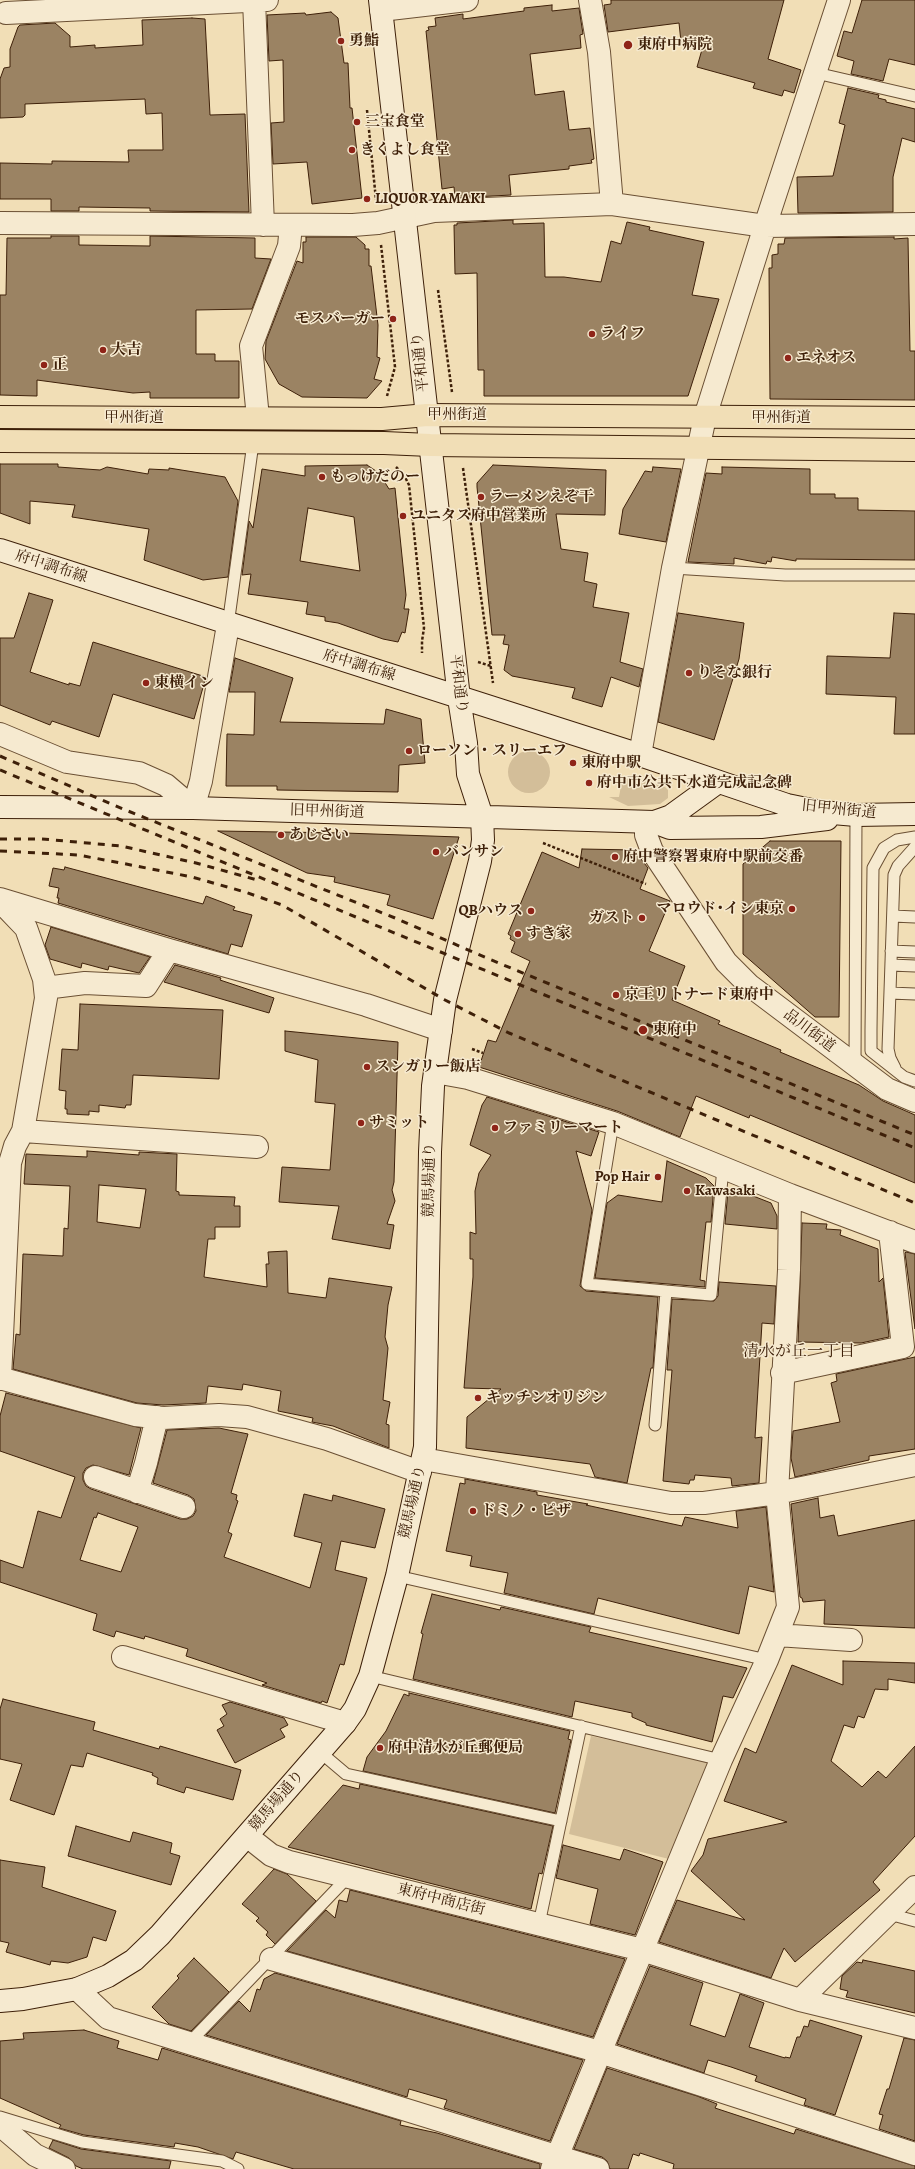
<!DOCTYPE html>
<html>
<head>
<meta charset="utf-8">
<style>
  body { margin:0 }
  canvas { display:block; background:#f1deb6 }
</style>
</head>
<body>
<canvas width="915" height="2169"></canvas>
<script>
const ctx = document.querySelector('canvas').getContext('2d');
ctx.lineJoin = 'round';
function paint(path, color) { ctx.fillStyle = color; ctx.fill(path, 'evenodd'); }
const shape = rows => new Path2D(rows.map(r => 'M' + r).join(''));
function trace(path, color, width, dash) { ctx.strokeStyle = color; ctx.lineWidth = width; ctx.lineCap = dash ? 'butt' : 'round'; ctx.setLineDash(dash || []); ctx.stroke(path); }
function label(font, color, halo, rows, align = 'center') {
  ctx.font = font + ' Alegreya,"Noto Serif JP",serif'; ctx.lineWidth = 3; ctx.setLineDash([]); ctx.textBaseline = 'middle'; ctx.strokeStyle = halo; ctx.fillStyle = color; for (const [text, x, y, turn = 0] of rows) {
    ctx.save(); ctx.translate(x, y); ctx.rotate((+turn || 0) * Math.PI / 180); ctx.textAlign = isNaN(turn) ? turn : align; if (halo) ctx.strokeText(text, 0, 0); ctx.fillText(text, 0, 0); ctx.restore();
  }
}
const green = shape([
  '508 772a21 21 0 1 1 42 0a21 21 0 1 1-42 0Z',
  [612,776,630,776,665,787,668,790,668,798,660,804,628,806,609,797,619,797,622,780,611,778],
  [591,1736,705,1761,709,1766,669,1859,569,1834]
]);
const building = shape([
  [611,0,784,0,768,59,801,70,794,93,784,90,782,96,753,88,755,83,697,67,705,39,681,42,679,23,608,32,604,5,611,4,611,0],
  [862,0,915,0,915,65,889,59,883,81,851,74,854,61,837,56,844,31,852,33,862,0],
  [552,5,552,11,579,8,583,34,580,35,581,48,530,54,535,95,564,91,569,130,590,128,594,159,591,160,592,163,569,166,569,169,509,175,511,195,455,198,454,187,442,189,426,31,429,30,428,27,436,26,435,18,463,14,463,19,524,11,524,8,552,5],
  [331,12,338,18,344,63,348,63,350,108,352,108,362,198,312,204,307,162,273,164,271,123,284,122,283,60,269,61,267,15,305,13,306,15,331,12],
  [192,18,205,19,210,115,245,114,249,212,150,211,150,208,79,207,79,211,51,211,51,199,0,199,0,163,52,164,52,161,129,162,128,150,163,150,162,113,146,114,145,99,25,104,25,115,23,117,0,118,0,79,4,68,10,67,10,49,18,27,20,25,55,23,70,36,70,47,95,45,95,48,143,45,142,20,192,18],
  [848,88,879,95,878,98,886,100,886,102,915,109,915,142,902,138,893,177,893,212,798,213,797,177,833,176,845,125,839,123,848,88],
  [513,220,513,224,544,223,545,277,564,277,601,282,611,241,621,244,627,222,650,227,649,230,704,242,692,295,719,299,688,396,484,396,484,370,478,370,477,273,455,274,454,225,457,225,457,223,513,220],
  [51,236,79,236,79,245,150,246,150,236,255,238,255,258,271,259,252,309,196,310,196,354,215,354,215,361,239,361,239,398,150,398,150,392,133,393,37,380,37,396,0,395,0,295,6,295,7,238,51,238,51,236],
  [306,237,356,237,365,245,365,249,369,249,369,266,371,266,378,325,377,357,380,358,374,379,382,381,367,398,302,397,279,384,265,359,266,341,297,261,303,263,303,242,306,242,306,237],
  [894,237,894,239,908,238,910,351,915,351,915,400,770,399,769,268,772,268,772,255,778,254,778,244,784,244,785,238,894,237],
  [0,464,58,464,58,467,100,470,107,467,148,474,149,469,169,470,169,468,225,477,238,501,228,577,203,580,144,560,149,529,72,517,75,505,30,501,30,524,0,513,0,464],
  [367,465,379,473,389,489,395,488,406,595,404,609,409,609,405,633,402,632,398,642,383,639,338,623,325,621,325,617,306,614,308,602,248,594,251,574,242,575,249,521,253,528,262,469,305,476,305,466,367,465],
  [308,508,354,517,360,571,300,561,308,508],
  [493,465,606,470,605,515,556,514,561,549,588,553,584,581,597,584,593,607,629,613,620,662,643,669,639,687,611,677,602,707,572,698,575,688,512,676,504,670,509,645,503,644,505,635,492,635,477,487,477,483,493,465],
  [653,467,681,469,666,542,619,534,623,509,645,471,652,472,653,467],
  [722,467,810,469,810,494,835,494,835,498,858,498,858,510,915,511,915,560,796,559,796,561,772,557,771,562,767,561,766,564,734,558,734,564,688,562,706,473,722,474,722,467],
  [29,593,53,600,30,672,69,685,69,683,80,686,93,642,206,677,194,719,113,694,99,737,52,721,50,725,0,705,0,638,14,638,29,593],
  [678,613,744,623,739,659,714,740,658,722,678,613],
  [894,613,915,614,915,734,894,734,896,697,826,694,827,656,890,658,894,613],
  [235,658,293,678,280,722,384,724,386,709,421,719,425,763,399,765,398,792,277,790,277,786,226,786,227,734,254,735,255,692,229,692,235,658],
  [218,831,345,833,459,837,433,919,387,905,390,895,334,882,335,877,307,873,218,831],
  [770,841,841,841,839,1017,815,1017,743,954,743,864,770,841],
  [582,849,634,850,648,868,640,889,670,901,649,951,685,966,672,1000,720,1021,718,1024,781,1050,780,1052,859,1085,883,1101,915,1115,915,1183,750,1115,749,1118,696,1096,680,1137,617,1111,479,1067,488,1040,496,1042,530,961,511,952,515,942,510,939,511,936,508,934,542,852,579,868,582,849],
  [65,867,203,904,206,896,235,907,233,910,252,915,242,947,231,944,228,954,58,903,59,898,57,898,59,888,49,886,53,868,64,870,65,867],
  [51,927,150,957,139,973,109,966,108,970,82,963,81,968,50,959,45,945,51,927],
  [175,965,221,978,220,980,274,998,269,1013,164,982,175,965],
  [80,1004,223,1010,219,1079,133,1075,131,1105,126,1105,125,1108,99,1105,99,1112,89,1111,89,1115,67,1114,67,1109,65,1109,66,1091,59,1090,62,1049,78,1050,80,1004],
  [285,1031,398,1042,394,1182,392,1190,395,1201,387,1224,394,1225,390,1249,332,1239,339,1206,279,1202,282,1167,330,1170,335,1104,315,1102,318,1060,285,1051,285,1031],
  [487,1097,599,1132,591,1156,576,1151,592,1210,580,1286,586,1291,658,1297,653,1368,651,1368,627,1483,595,1477,590,1464,466,1448,467,1417,501,1389,464,1388,473,1277,473,1259,470,1259,470,1232,476,1234,475,1191,479,1173,491,1155,470,1145,482,1105,487,1097],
  [87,1151,139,1155,139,1152,177,1154,176,1191,179,1192,179,1195,235,1197,234,1206,240,1206,240,1227,215,1227,215,1239,208,1239,204,1277,267,1287,266,1264,269,1264,268,1252,287,1251,288,1293,326,1298,329,1278,392,1287,388,1305,385,1337,388,1348,383,1400,390,1402,386,1424,389,1425,389,1448,333,1426,312,1422,313,1418,278,1411,281,1391,243,1384,242,1390,208,1386,206,1403,163,1405,137,1403,13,1369,16,1334,20,1335,23,1254,63,1256,64,1228,68,1229,70,1186,24,1184,26,1154,87,1157,87,1151],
  [99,1185,146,1189,140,1228,97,1222,99,1185],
  [667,1161,706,1178,714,1186,711,1222,706,1222,700,1280,705,1281,705,1287,595,1278,607,1203,618,1195,662,1202,667,1161],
  [728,1191,743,1192,771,1203,777,1216,777,1229,725,1224,728,1191],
  [802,1223,827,1224,826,1229,841,1230,840,1235,878,1249,879,1282,883,1278,889,1337,861,1343,798,1342,802,1223],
  [906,1252,915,1254,915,1329,905,1253,906,1252],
  [719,1282,776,1286,774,1324,762,1323,755,1438,762,1437,759,1483,732,1486,731,1478,695,1475,694,1480,690,1480,689,1484,663,1481,672,1370,667,1370,672,1299,714,1301,718,1296,719,1282],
  [915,1357,915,1449,869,1456,869,1460,795,1477,791,1458,793,1431,840,1422,831,1383,837,1381,836,1374,915,1357],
  [6,1393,141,1428,129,1475,93,1465,86,1468,83,1473,83,1480,86,1486,91,1489,180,1519,187,1519,193,1516,196,1511,194,1499,188,1495,153,1483,167,1430,219,1428,248,1434,231,1493,237,1495,236,1500,238,1501,228,1532,232,1534,224,1557,310,1588,322,1543,294,1536,304,1494,332,1501,333,1495,385,1509,375,1548,341,1541,335,1570,367,1578,344,1665,340,1664,327,1703,322,1701,321,1703,262,1685,267,1683,186,1656,188,1649,145,1636,144,1639,116,1631,114,1637,93,1630,97,1614,0,1582,0,1560,23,1568,38,1511,61,1518,75,1477,0,1451,0,1416,6,1393],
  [98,1513,138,1527,121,1572,80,1560,94,1517,96,1518,98,1513],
  [465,1479,537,1492,537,1495,588,1504,586,1505,682,1526,685,1517,738,1528,736,1511,766,1507,774,1592,749,1586,739,1634,598,1598,594,1614,504,1593,508,1573,470,1566,472,1556,446,1551,460,1483,465,1484,465,1479],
  [818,1498,820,1518,834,1515,838,1536,915,1520,915,1628,824,1624,825,1600,803,1602,802,1598,800,1597,791,1504,818,1498],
  [432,1594,500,1610,501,1607,591,1627,589,1632,747,1668,733,1698,723,1696,712,1742,646,1725,646,1723,632,1717,632,1713,575,1701,572,1717,413,1679,423,1634,421,1633,432,1594],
  [843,1661,915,1663,915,1683,888,1679,888,1690,875,1689,864,1718,858,1716,854,1728,844,1725,831,1761,862,1787,878,1771,886,1778,915,1746,915,1836,873,1882,880,1890,795,1962,784,1948,771,1978,659,1942,677,1900,745,1920,691,1871,703,1855,708,1839,787,1822,724,1801,745,1748,756,1753,792,1665,843,1685,843,1661],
  [409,1693,570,1731,568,1739,571,1740,555,1813,363,1771,367,1757,386,1731,404,1694,409,1696,409,1693],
  [3,1699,95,1722,93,1730,159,1749,160,1746,241,1770,233,1800,186,1787,184,1793,157,1784,158,1778,152,1775,153,1773,87,1753,83,1767,71,1765,54,1815,10,1800,22,1764,0,1759,0,1709,3,1699],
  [230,1702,284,1718,288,1725,280,1729,285,1737,235,1763,217,1730,224,1726,220,1719,227,1714,222,1705,230,1702],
  [360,1784,553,1826,542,1874,539,1873,531,1909,288,1847,343,1785,359,1789,360,1784],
  [76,1826,130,1842,133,1832,172,1843,170,1853,180,1856,171,1885,68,1856,76,1826],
  [563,1845,620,1860,624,1849,663,1862,635,1935,590,1924,598,1889,556,1878,563,1845],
  [0,1860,45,1867,42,1887,116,1911,106,1941,93,1937,87,1957,68,1963,51,1961,50,1965,6,1952,9,1943,0,1941,0,1860],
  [274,1869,287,1874,316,1901,275,1944,266,1935,268,1932,256,1921,259,1918,242,1904,274,1869],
  [350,1890,625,1959,593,2037,287,1951,326,1910,335,1918,339,1900,347,1902,350,1890],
  [194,1958,229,1992,191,2031,169,2024,152,2007,179,1978,177,1976,194,1958],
  [863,1960,915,1971,915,2013,846,1997,848,1991,840,1989,842,1976,857,1962,862,1963,863,1960],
  [650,1966,703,1983,690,2025,725,2037,740,1994,764,2003,749,2047,785,2058,785,2057,790,2058,797,2037,800,2037,804,2026,808,2027,810,2020,862,2036,835,2115,804,2105,806,2099,755,2081,757,2076,731,2067,708,2060,704,2073,617,2044,650,1966],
  [275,1973,583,2060,550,2141,444,2108,447,2100,409,2089,407,2097,206,2035,239,2001,250,2012,257,1989,260,1990,264,1979,275,1973],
  [84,2030,119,2041,117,2048,158,2060,162,2048,401,2121,400,2125,437,2133,540,2164,540,2169,294,2169,236,2152,233,2159,198,2147,175,2143,174,2147,84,2135,59,2128,61,2125,0,2098,0,2041,24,2039,23,2033,84,2030],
  [904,2038,915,2040,915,2141,879,2129,883,2115,879,2114,887,2089,889,2089,904,2038],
  [607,2068,697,2096,717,2104,715,2108,794,2134,796,2129,915,2166,915,2169,673,2169,674,2164,640,2153,639,2156,633,2154,628,2169,610,2169,607,2161,602,2157,574,2149,607,2068],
  [53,2140,81,2149,171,2161,169,2169,83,2169,76,2166,69,2158,49,2148,53,2140]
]);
const path = shape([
  [367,110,376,200],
  [381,245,395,367,387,396],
  [438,290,452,392],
  [396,467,404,475,409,485,424,628,422,641,422,653],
  [463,468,493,683],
  [478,662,491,666],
  [543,843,646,884],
  [472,1049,483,1053]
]);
const lane = shape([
  [816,73,915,96],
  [673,568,785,575,915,575],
  [228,625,253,443],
  [915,837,897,840,884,848,873,868,871,1030,871,1051,904,1077,915,1081],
  [893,916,915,917],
  [891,951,915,952],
  [891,965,915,966],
  [890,993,915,994],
  [855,1065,856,815],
  [895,1068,890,1058,888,1049,894,875,898,866,915,847],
  [613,1123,587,1284,711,1295,723,1168],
  [655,1425,666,1291],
  [397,1576,767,1660],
  [370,1676,721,1760],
  [320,1752,346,1774,561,1821],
  [889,1914,915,1921],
  [539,1924,581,1726],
  [190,2042,347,1878],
  [0,2117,82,2142,222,2161,238,2169]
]);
const street = shape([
  [254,0,263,225],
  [590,0,599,52,612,204],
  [381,10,467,0],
  [6,13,267,0],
  [0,223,353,225,378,223,434,211,612,204,765,226,915,224],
  [258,418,251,346,289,246,291,225],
  [0,734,67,762,139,773,166,785,193,808,201,781,228,625],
  [640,755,673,568,705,417,765,226,839,0],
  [646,823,646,835,652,851,726,962,749,985,887,1089,915,1101],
  [0,899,169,950,366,1005,441,1030],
  [0,901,26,928,44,979,46,998,23,1131,15,1146,10,1163,0,1379],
  [45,988,85,983,146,986,169,950],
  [435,1072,468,1078,613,1123,790,1195,915,1242],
  [23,1131,257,1147],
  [782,1373,903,1347,890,1232],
  [0,1378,135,1415,163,1418,219,1415,247,1417,327,1439,420,1472],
  [423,1459,671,1503,704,1503,777,1493,915,1465],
  [95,1477,184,1507],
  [137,1492,146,1463,157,1417],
  [777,1635,851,1640],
  [123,1657,345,1723],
  [247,1836,271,1855,289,1862,642,1950,800,2000,915,2028],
  [271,1959,600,2052,915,2154],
  [77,1989,108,2018,598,2169],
  [800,2000,915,1887],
  [0,2125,35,2155,64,2169],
  [552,2169,721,1760,767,1660,788,1607,777,1493,789,1270,790,1195]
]);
const secondary = shape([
  [0,550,640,755,787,805,821,812,856,815,915,814],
  [0,807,193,808,654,822,671,816,718,782],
  [654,822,670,828,761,827,827,819],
  [0,2001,23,1999,77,1989,108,1976,134,1960,160,1935,345,1723,355,1709,370,1676,397,1576,425,1447,430,1152,433,1086,445,1000,480,861,483,840,482,817,468,774,466,743,459,698,380,0]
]);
const highway = shape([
  [0,417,382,419,427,415,915,418],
  [0,441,384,443,430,445,915,450]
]);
const rail = shape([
  [0,756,123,809,395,918,489,959,915,1135],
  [0,770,915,1148],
  [0,839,42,839,121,846,196,863,261,881],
  [0,851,78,855,121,863,192,877,245,892,282,905,445,1000,509,1033,915,1203]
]);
const markers = [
  [341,41,4,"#8f2418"],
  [628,45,5,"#8f2418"],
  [357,122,4,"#8f2418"],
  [352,150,4,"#8f2418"],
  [367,199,4,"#8f2418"],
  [393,319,4,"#8f2418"],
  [592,334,4,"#8f2418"],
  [103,350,4,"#8f2418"],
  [788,358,4,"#8f2418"],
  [44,365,4,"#8f2418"],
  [322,477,4,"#8f2418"],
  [481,497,4,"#8f2418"],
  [403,516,4,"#8f2418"],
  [689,673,4,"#8f2418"],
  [146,683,4,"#8f2418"],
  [409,751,4,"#8f2418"],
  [573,763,4,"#8f2418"],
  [589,783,4,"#8f2418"],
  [281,835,4,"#8f2418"],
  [436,852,4,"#8f2418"],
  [615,857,4,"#8f2418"],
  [792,909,4,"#8f2418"],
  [531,911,4,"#8f2418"],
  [642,918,4,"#8f2418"],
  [518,934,4,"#8f2418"],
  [616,995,4,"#8f2418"],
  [643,1030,5,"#8f2418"],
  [367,1067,4,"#8f2418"],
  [361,1123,4,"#8f2418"],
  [495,1128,4,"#8f2418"],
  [658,1177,4,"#8f2418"],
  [687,1191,4,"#8f2418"],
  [478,1398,4,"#8f2418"],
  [473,1511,4,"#8f2418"],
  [380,1748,4,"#8f2418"]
];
const poiNames = [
  ["勇鮨",349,41],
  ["東府中病院",637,45],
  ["三宝食堂",365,122],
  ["きくよし食堂",360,150],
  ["LIQUOR YAMAKI",375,199],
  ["モスバーガー",385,319,"right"],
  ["ライフ",600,334],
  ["大吉",111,350],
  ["エネオス",796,358],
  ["正",52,365],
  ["もっけだのー",330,477],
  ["ラーメンえぞ干",489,497],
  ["ユニタス府中営業所",411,516],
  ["りそな銀行",697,673],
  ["東横イン",154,683],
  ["ローソン・スリーエフ",417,751],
  ["東府中駅",581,763],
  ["府中市公共下水道完成記念碑",597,783],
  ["あじさい",289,835],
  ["バンサン",444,852],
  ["府中警察署東府中駅前交番",623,857],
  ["マロウド･イン東京",784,909,"right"],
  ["QBハウス",523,911,"right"],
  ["ガスト",634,918,"right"],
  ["すき家",526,934],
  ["京王リトナード東府中",624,995],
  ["東府中",652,1030],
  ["スンガリー飯店",375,1067],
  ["サミット",369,1123],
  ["ファミリーマート",503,1128],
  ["Pop Hair",650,1177,"right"],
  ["Kawasaki",695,1191],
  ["キッチンオリジン",486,1398],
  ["ドミノ・ピザ",481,1511],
  ["府中清水が丘郵便局",388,1748]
];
const streetNames = [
  ["平和通り",421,362,-96],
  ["甲州街道",457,415],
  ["甲州街道",134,418],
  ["甲州街道",781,418],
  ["府中調布線",51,567,18],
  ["府中調布線",359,666,17],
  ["平和通り",458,684,83],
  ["旧甲州街道",839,810,6],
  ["旧甲州街道",327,812,2],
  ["品川街道",809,1031,37],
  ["競馬場通り",430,1180,-89],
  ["競馬場通り",413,1502,-77],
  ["競馬場通り",277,1801,-49],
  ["東府中商店街",441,1900,14]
];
const neighbourhoodNames = [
  ["清水が丘一丁目",799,1352]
];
paint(green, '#d3be99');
paint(building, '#9b8363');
trace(building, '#3e2009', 1);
trace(lane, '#6b5034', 13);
trace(street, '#6b5034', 24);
trace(secondary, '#3e2009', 24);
trace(highway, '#3e2009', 24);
trace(path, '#3e2009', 2.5, [3, 2]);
trace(lane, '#f6ead0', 11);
trace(street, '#f6ead0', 22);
trace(secondary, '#f6ead0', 22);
trace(highway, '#f1deb6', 22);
trace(rail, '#3e2009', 3, [7, 7]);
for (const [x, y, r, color] of markers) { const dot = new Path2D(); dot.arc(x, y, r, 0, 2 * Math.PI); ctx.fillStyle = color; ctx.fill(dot); trace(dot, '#f6ead0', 1.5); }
label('bold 15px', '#3e2009', '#f6ead0', poiNames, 'left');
label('15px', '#3e2009', '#f6ead0', streetNames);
label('16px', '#3e2009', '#f6ead0', neighbourhoodNames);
</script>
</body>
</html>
